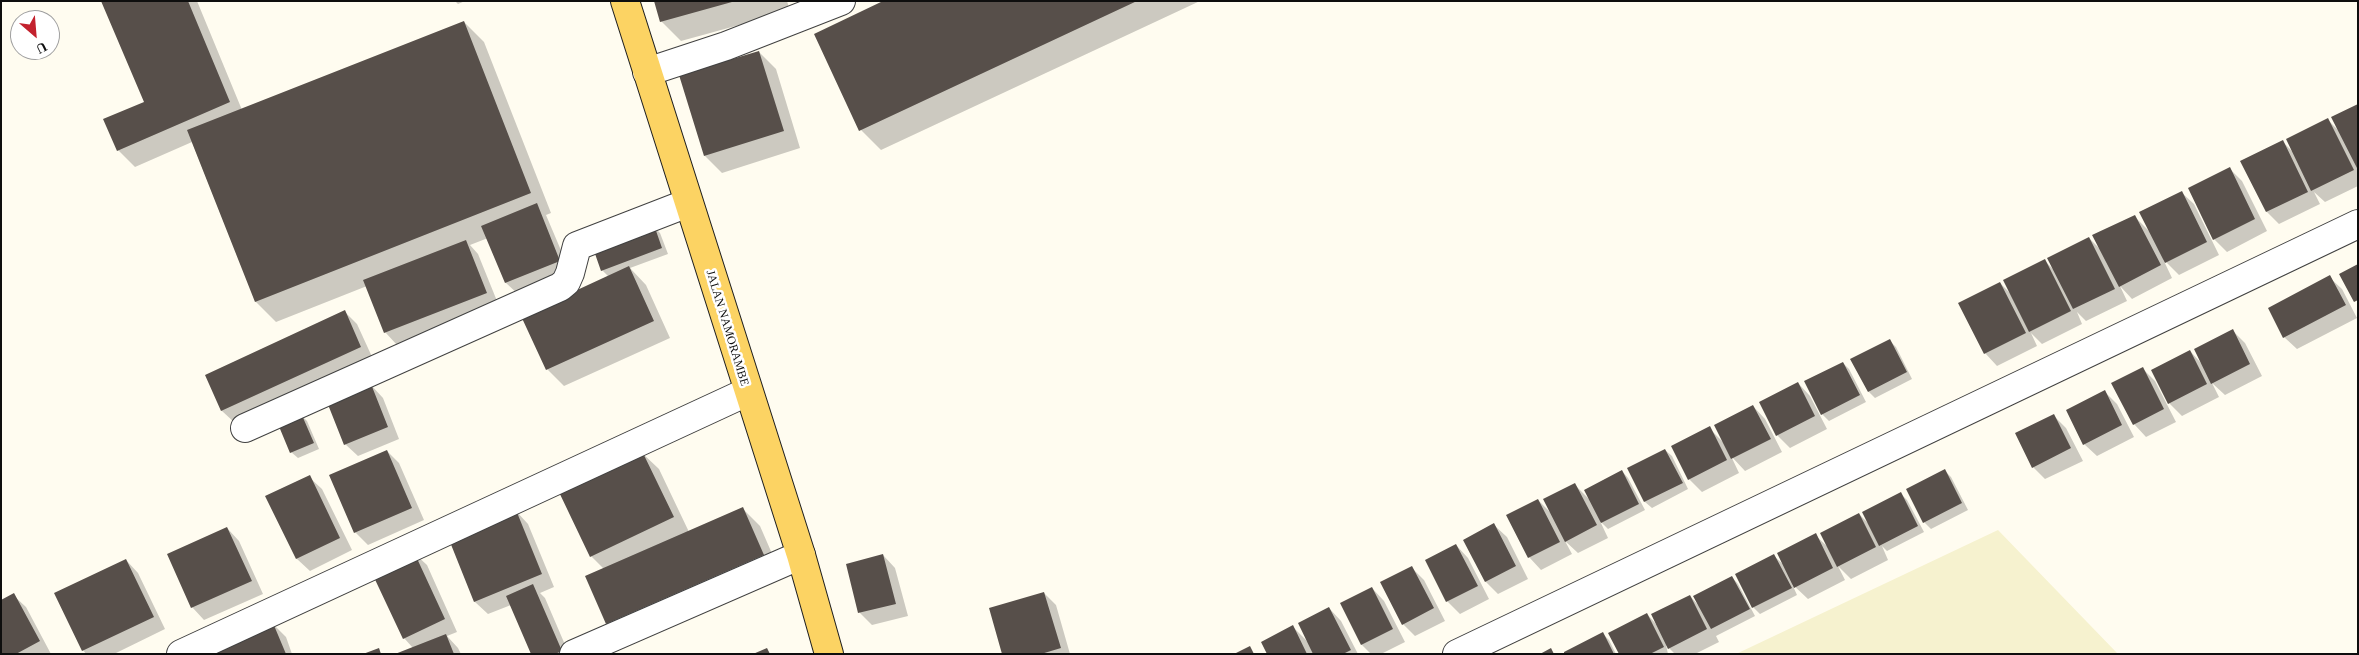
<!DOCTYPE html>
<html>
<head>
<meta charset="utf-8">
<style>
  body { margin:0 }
  #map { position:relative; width:2359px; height:655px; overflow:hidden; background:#fffcf0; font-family:Georgia,serif }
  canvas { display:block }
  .frame { position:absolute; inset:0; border:2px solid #0e0e0e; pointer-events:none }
  .north { position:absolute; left:10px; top:10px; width:50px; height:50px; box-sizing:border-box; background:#fff; border:1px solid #9f9f9f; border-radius:50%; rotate:153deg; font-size:14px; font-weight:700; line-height:20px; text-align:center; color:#0e0e0e }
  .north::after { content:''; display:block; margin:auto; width:18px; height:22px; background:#c3222e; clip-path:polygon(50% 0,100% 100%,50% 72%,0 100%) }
</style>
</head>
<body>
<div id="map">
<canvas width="2359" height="655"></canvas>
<div class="frame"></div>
<div class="north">U</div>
</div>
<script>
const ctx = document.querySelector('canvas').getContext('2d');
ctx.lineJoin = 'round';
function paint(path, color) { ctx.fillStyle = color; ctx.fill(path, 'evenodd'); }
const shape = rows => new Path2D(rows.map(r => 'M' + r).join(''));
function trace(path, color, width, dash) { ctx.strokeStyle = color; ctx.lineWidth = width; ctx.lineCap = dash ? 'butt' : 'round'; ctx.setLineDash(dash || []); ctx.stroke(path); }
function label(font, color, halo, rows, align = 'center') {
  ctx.font = font + ' Georgia,serif'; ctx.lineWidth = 5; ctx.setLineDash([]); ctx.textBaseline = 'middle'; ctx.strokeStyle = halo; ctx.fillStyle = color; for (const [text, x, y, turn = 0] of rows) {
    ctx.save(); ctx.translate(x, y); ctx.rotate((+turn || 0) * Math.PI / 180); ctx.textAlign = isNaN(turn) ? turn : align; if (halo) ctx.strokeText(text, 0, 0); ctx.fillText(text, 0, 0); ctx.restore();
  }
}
const farmland = shape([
  [1998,530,2118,654,1736,654]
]);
const shadow = shape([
  [103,1,197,1,242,110,464,22,484,42,551,213,546,215,571,274,519,295,506,283,488,238,470,245,478,254,499,306,397,345,385,332,367,286,276,322,256,302,192,142,135,167,118,150,146,102],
  [455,1,465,1,458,4],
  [655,1,787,1,790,11,681,41,661,21],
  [886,1,1200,1,881,150,861,130],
  [759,52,776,69,800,148,722,173,705,156],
  [2358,106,2358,186,2325,202,2314,192,2320,204,2279,224,2267,212,2242,161,2282,141,2293,152,2328,120,2339,131],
  [2230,169,2242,181,2267,231,2227,252,2214,239],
  [2181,192,2194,204,2219,255,2179,275,2163,259,2172,278,2132,299,2120,286,2127,301,2086,321,2077,312,2082,324,2042,344,2031,333,2037,346,1997,366,1985,353,2000,283,2011,294,2045,261,2054,270,2089,238,2100,249,2134,216,2150,232],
  [654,227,660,233,668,254,630,268,646,285,670,338,564,386,547,369,609,277,602,270],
  [2329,277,2342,289,2357,318,2297,349,2284,337],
  [345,312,357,324,373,359,235,423,222,411,207,376],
  [2233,331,2245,343,2262,376,2225,395,2212,383,2219,397,2182,416,2169,403,2152,370,2190,351,2202,364],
  [1889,340,1896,347,1912,379,1875,398,1869,392],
  [1843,363,1849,369,1866,402,1829,421,1822,414,1806,382],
  [2142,368,2155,381,2176,422,2146,437,2134,424],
  [1798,383,1810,396,1827,429,1790,448,1777,435],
  [371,385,383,398,399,439,358,456,345,444],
  [2105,392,2117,404,2134,437,2097,456,2084,444],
  [1753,406,1765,419,1782,452,1745,471,1731,456,1739,473,1702,492,1689,479,1672,446,1709,428,1723,442],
  [301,415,307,421,319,449,298,458,291,452],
  [2053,415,2066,428,2083,461,2045,479,2033,467],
  [1665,450,1672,456,1688,489,1652,508,1645,502,1629,469],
  [387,451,399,463,424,520,368,545,355,532,331,476],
  [641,452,659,469,689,532,743,509,760,526,780,572,624,640,607,623,604,569,591,556],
  [1622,471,1628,478,1645,510,1608,529,1600,521,1608,538,1578,553,1565,541,1572,554,1541,570,1529,557,1538,500,1551,513,1575,485,1589,499],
  [1945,471,1951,477,1968,510,1931,529,1924,522,1908,490],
  [309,477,322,489,352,550,310,571,297,559,267,497],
  [1901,494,1907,500,1924,532,1887,551,1882,546,1888,560,1851,579,1838,566,1845,580,1808,599,1792,584,1797,595,1760,614,1753,607,1737,575,1774,556,1784,565,1815,535,1828,547,1859,514,1870,525],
  [516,511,528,524,554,587,540,593,545,598,569,654,532,654,511,605,488,614,475,602,449,538],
  [1494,525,1507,537,1528,579,1498,594,1486,582,1464,540],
  [227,528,239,541,263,594,204,620,192,607],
  [1456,545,1468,558,1489,599,1460,614,1447,601],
  [414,553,427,565,457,632,447,636,458,648,461,654,398,654,413,648,404,638],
  [883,555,895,568,908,616,872,625,860,613,847,565],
  [126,560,138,573,165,629,114,654,86,654,83,650],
  [1411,567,1424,580,1445,621,1415,636,1403,624],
  [1732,577,1738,584,1755,616,1716,636,1719,642,1695,654,1675,654,1666,645,1668,654,1620,654,1647,614,1656,624,1690,596,1699,606],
  [1372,588,1384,601,1405,642,1381,654,1371,654,1362,645,1341,604],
  [1044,593,1056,605,1070,654,1003,654],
  [13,595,26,607,51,654,1,654],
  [1329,608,1341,621,1358,654,1268,654,1293,627,1308,642],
  [273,624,286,637,292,654,197,654],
  [1603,634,1609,640,1616,654,1566,654]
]);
const building = shape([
  [101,1,188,1,230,102,117,151,103,119,144,102],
  [654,1,732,1,732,2,660,22],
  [883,1,1137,1,859,131,814,34],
  [464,21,531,193,255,302,187,130],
  [759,51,784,131,704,156,679,75],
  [2358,104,2358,170,2331,117],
  [2328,118,2354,170,2311,191,2286,139],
  [2283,140,2308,192,2266,212,2240,161],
  [2230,167,2255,219,2213,240,2188,188],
  [2182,191,2207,242,2165,263,2139,212],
  [537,203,560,261,505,283,481,226],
  [2135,215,2161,265,2119,287,2092,235],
  [654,225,662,248,601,271,593,248],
  [2089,237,2115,289,2073,309,2047,258],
  [466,240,487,293,384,333,363,280],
  [2045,259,2071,311,2029,332,2003,280],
  [2358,264,2358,300,2354,302,2339,274],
  [629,266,654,321,546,370,521,316],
  [2330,275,2346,305,2283,338,2268,308],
  [2000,282,2026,333,1984,354,1958,303],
  [345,310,361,347,221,411,205,375],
  [2233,329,2250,364,2211,384,2194,349],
  [1890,339,1907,372,1868,392,1850,359],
  [2190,350,2207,384,2168,404,2151,370],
  [1843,362,1860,395,1821,415,1804,381],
  [2143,367,2164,409,2133,425,2111,383],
  [1798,382,1815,416,1776,436,1759,402],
  [371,384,388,427,344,445,327,402],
  [2105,390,2122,425,2083,445,2066,410],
  [1753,405,1771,439,1731,459,1714,425],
  [301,413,314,443,290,453,278,424],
  [2054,414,2071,448,2032,468,2015,433],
  [1710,426,1727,460,1688,480,1671,446],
  [1665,449,1683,483,1644,502,1627,468],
  [387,450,412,508,354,533,329,475],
  [642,451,674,517,590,557,558,490],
  [1945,469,1962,503,1923,523,1906,489],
  [1622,470,1639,504,1601,523,1584,490],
  [310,475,340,538,296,559,265,496],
  [1575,483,1597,525,1565,542,1543,499],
  [1901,492,1918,526,1879,546,1862,512],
  [1538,499,1560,542,1528,558,1506,515],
  [743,507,764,555,606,624,585,576],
  [516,510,542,574,474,602,448,537],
  [1859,513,1876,547,1837,567,1820,533],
  [1494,523,1516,566,1485,582,1463,540],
  [227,527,252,581,191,608,167,554],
  [1816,533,1833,568,1794,588,1777,553],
  [1456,544,1478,586,1446,602,1425,560],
  [414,552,445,619,403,639,371,571],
  [883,554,896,604,858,613,846,564],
  [1774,554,1792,588,1752,608,1735,574],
  [126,559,154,617,82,651,54,593],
  [1412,566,1434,608,1402,625,1380,582],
  [1732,576,1750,609,1711,629,1693,596],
  [533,584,562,651,555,654,531,654,506,596],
  [1372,587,1393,629,1361,645,1340,603],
  [1044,592,1061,648,1041,654,1002,654,989,608],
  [14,593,40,641,16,654,1,654,1,600],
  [1690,595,1707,629,1668,649,1651,614],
  [1329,607,1351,650,1343,654,1313,654,1298,623],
  [1647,613,1664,647,1650,654,1619,654,1608,633],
  [273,623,286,654,194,654],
  [1293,625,1307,654,1267,654,1261,642],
  [1603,632,1614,654,1564,654,1564,652],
  [446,634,454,654,395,654],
  [1250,646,1254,654,1234,654],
  [379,648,381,654,363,654],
  [767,648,770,654,753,654],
  [1551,648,1554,654,1540,654]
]);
const minor = shape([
  [647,72,726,46,841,1],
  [245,428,560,287,566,282,570,273,577,246,688,203],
  [181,654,747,392],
  [574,654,801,555],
  [1457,654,2358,224]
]);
const major = shape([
  [625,1,801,555,829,654]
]);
const streetNames = [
  ["JALAN NAMORAMBE",727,328,73]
];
paint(farmland, '#f6f2cf');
paint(shadow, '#0003');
paint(building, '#574f4a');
trace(minor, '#414141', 30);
trace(major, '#1f1f1f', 30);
trace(minor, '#fff', 28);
trace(major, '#fcd363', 28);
label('12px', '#0e0e0e', '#fff', streetNames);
</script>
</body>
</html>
